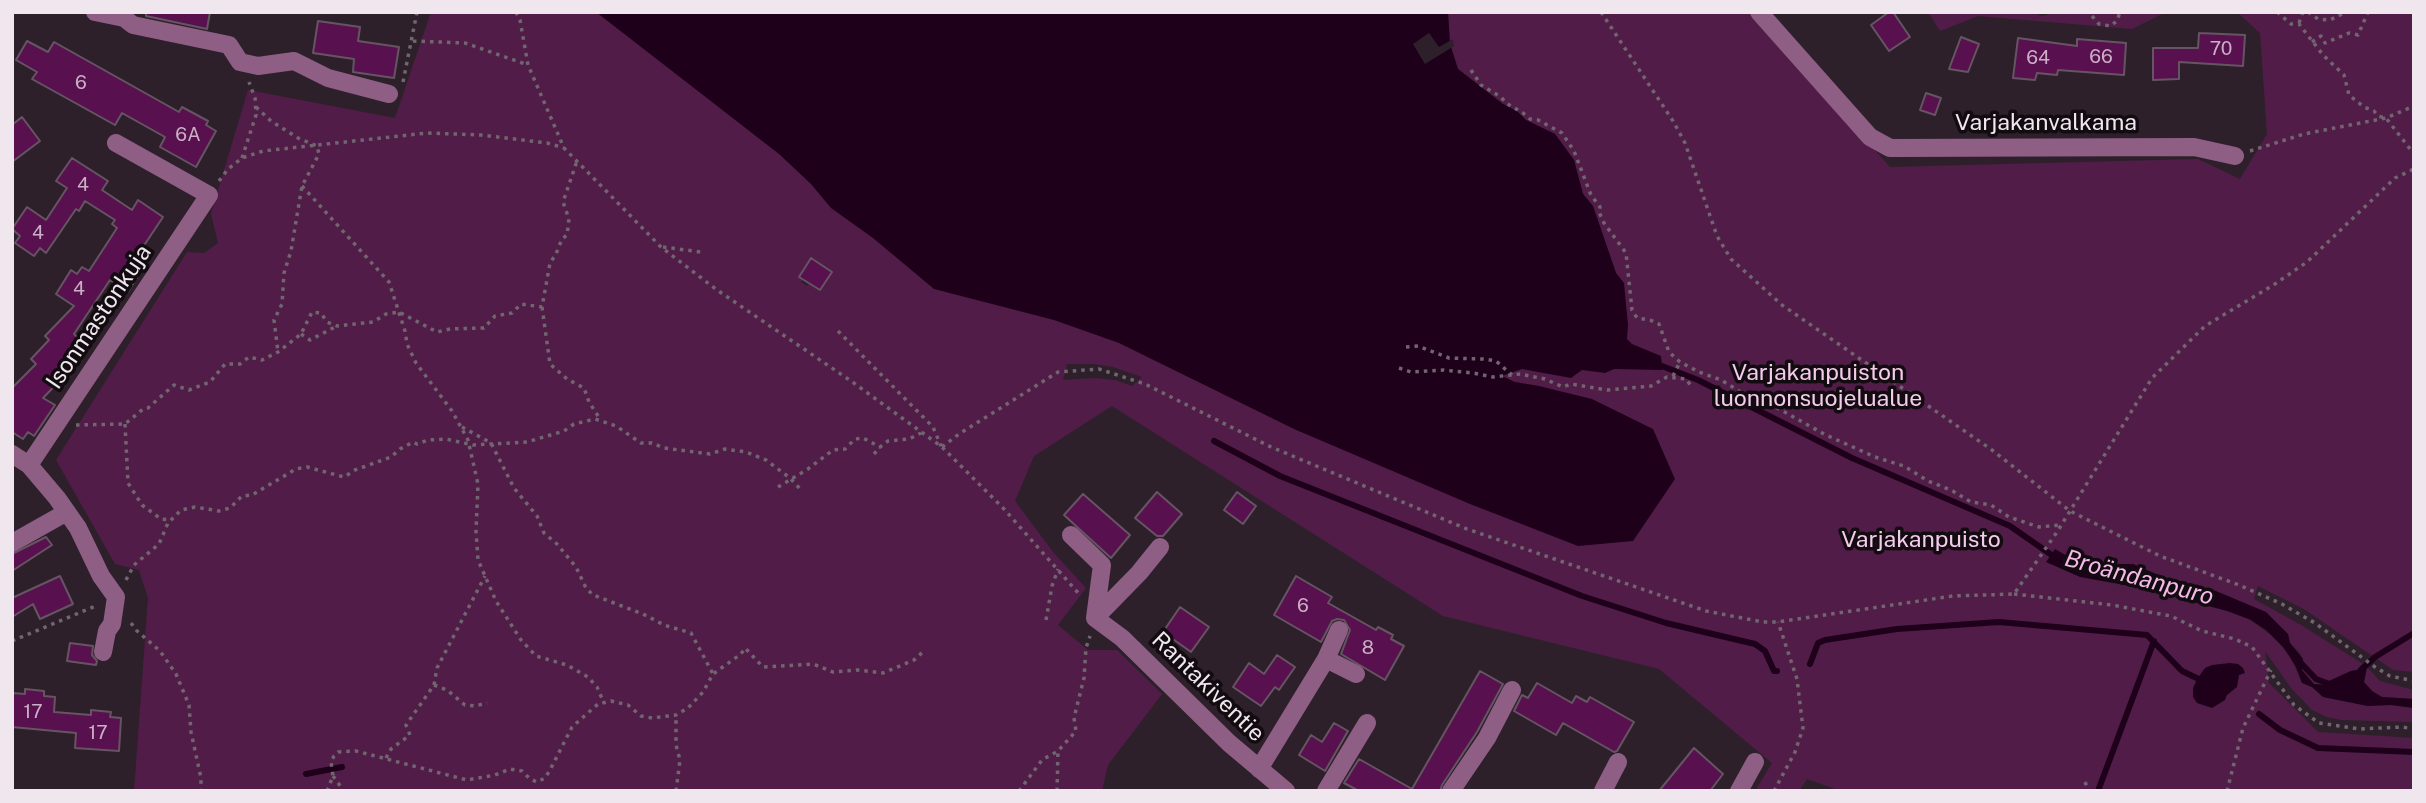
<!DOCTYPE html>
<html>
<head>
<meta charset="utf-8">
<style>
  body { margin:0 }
  #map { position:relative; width:2426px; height:803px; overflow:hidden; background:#2e202b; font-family:"Public Sans",sans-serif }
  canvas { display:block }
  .frame { position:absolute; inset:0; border:14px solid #f0e6ee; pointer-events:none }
</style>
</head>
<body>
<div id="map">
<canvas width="2426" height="803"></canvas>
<div class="frame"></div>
</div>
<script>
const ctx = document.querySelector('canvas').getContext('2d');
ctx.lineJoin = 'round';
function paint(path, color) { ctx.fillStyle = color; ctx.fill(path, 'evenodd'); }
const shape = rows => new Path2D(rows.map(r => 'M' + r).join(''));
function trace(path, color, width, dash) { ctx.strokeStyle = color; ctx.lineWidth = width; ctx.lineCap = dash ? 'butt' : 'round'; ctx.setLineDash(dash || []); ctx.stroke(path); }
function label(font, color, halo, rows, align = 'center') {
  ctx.font = font + ' "Public Sans",sans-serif'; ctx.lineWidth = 7; ctx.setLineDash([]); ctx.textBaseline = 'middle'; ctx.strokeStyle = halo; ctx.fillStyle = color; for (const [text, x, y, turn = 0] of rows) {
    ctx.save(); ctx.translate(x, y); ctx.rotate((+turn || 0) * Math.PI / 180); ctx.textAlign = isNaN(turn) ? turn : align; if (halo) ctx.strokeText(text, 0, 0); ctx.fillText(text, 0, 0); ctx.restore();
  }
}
const green = shape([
  [431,12,728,12,1625,352,1628,325,1616,273,1593,206,1583,194,1574,160,1555,134,1526,120,1517,111,1503,104,1458,69,1450,44,1448,12,1751,12,1890,167,2198,159,2240,179,2267,134,2260,33,2239,14,2226,12,2414,12,2414,672,2393,670,2304,609,2258,586,2254,599,2301,625,2363,664,2357,670,2351,671,2329,681,2328,685,2313,684,2302,670,2304,663,2300,653,2290,643,2288,634,2283,629,2280,628,2266,612,2251,607,2247,618,2274,637,2291,658,2302,683,2312,687,2323,697,2368,706,2391,705,2414,708,2414,722,2342,720,2327,717,2312,710,2291,688,2265,651,2269,683,2318,732,2414,738,2414,791,1841,791,1807,779,1799,791,1755,791,1772,763,1659,669,1443,616,1112,406,1034,456,1015,501,1053,552,1086,588,1058,625,1088,650,1117,650,1162,694,1108,765,1102,791,134,791,148,598,139,570,115,564,56,460,187,252,204,253,218,243,211,214,248,90,395,118],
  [811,258,832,272,820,290,809,284,807,286,801,282,803,279,799,277],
  [1067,364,1094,364,1113,367,1142,377,1132,386,1115,380,1095,378,1063,380],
  [1928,12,2031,12,2042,16,2058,12,2166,12,2132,29,1978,16,1940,31],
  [2367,667,2380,681,2414,690,2414,699,2382,697,2372,691,2364,682]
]);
const water = shape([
  [596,12,1448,12,1450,44,1458,69,1503,104,1517,111,1526,120,1555,134,1574,160,1583,194,1593,206,1616,273,1624,283,1628,325,1627,339,1632,344,1661,356,1662,366,1662,370,1614,369,1605,373,1582,370,1571,378,1522,369,1502,376,1515,382,1539,386,1592,399,1653,429,1675,479,1633,541,1578,546,1470,504,1294,429,1119,343,1054,320,934,289,873,238,831,208,811,184,779,154],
  [2055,549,2074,560,2089,564,2133,564,2168,579,2186,582,2186,585,2216,591,2266,612,2288,634,2290,643,2303,659,2302,670,2314,684,2327,685,2329,681,2351,671,2357,670,2363,664,2367,667,2364,682,2372,691,2382,697,2414,699,2414,708,2391,705,2368,706,2323,697,2312,687,2302,683,2296,667,2284,648,2266,630,2251,620,2227,611,2141,588,2080,577,2046,562],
  [2230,663,2238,664,2243,668,2245,673,2239,675,2237,687,2227,695,2225,700,2212,708,2197,703,2193,697,2193,688,2197,679,2205,668,2212,665]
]);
const pier = shape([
  [1429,33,1439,47,1453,39,1454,46,1425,64,1413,44]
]);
const stream = shape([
  [1662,366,1698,380,1852,458,2010,526,2056,558],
  [1214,441,1280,476,1582,596,1666,623,1755,644,1765,651,1774,671,1777,671],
  [2299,661,2316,679,2335,686],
  [1810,664,1818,643,1825,640,1897,629,1999,622,2147,635,2182,671,2203,681],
  [2361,670,2375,657,2414,633],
  [2259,714,2280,730,2318,748,2414,752],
  [306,774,342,767],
  [2098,791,2154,641]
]);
const building = shape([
  [146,12,210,12,207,29,146,16,146,12],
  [1889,12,1893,12,1910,37,1889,51,1871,25,1889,12],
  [318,21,360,27,358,41,399,47,394,78,353,72,354,59,313,53,318,21],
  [2199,33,2245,35,2243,66,2179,62,2179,79,2153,80,2153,48,2198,48,2199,33],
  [1961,37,1979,44,1968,72,1949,69,1961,37],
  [2018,38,2077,46,2077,39,2126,43,2124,75,2058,70,2057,75,2037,73,2035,80,2013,78,2018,38],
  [27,41,48,52,54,42,179,112,182,107,208,121,206,125,216,131,196,167,160,147,165,137,122,113,115,125,32,79,37,72,16,60,27,41],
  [1926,93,1941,98,1935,115,1920,110,1926,93],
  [22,117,40,141,12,162,12,125,22,117],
  [72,158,108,181,102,190,132,210,138,200,163,217,129,268,139,274,128,292,110,280,74,334,82,342,75,349,78,352,66,365,65,369,68,372,43,398,55,405,34,436,28,432,23,439,12,432,12,388,36,364,31,359,49,340,45,336,74,306,56,294,71,270,77,274,82,267,89,271,117,228,112,224,115,220,85,201,79,211,76,209,46,253,40,248,34,256,15,243,20,236,12,229,27,207,46,220,67,188,56,181,72,158],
  [811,258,832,272,820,290,799,277,811,258],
  [1157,492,1182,514,1163,536,1157,536,1135,518,1157,492],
  [1237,492,1256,506,1243,524,1224,510,1237,492],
  [1083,494,1130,535,1111,558,1064,515,1083,494],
  [46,537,52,545,12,571,12,554,46,537],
  [60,576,73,604,40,619,33,604,12,617,12,598,60,576],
  [1296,576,1332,597,1328,603,1376,630,1378,627,1393,635,1391,639,1404,646,1385,680,1341,654,1350,630,1344,620,1337,619,1332,621,1321,642,1274,615,1296,576],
  [1180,607,1209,627,1191,652,1163,632,1180,607],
  [70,643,93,646,92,655,97,661,96,665,67,661,70,643],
  [1277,655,1295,667,1279,690,1275,687,1261,706,1233,687,1249,663,1264,674,1277,655],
  [1480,671,1503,684,1477,732,1442,785,1440,791,1359,791,1344,783,1359,759,1412,789,1480,671],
  [1537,683,1572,703,1576,696,1587,702,1590,697,1634,722,1617,751,1614,752,1563,723,1556,735,1514,711,1522,695,1528,698,1537,683],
  [25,689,44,691,44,696,55,697,54,712,91,715,91,710,111,712,110,717,121,718,119,751,75,748,76,733,12,727,12,693,25,694,25,689],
  [1334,723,1348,731,1325,771,1299,755,1311,735,1322,742,1334,723],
  [1694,748,1723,774,1710,791,1659,791,1694,748]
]);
const path = shape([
  [516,12,520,20,528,65,564,148,661,247,717,290,851,381,942,447,1004,509,1080,595],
  [1601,12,1673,121,1685,143,1717,236,1731,259,1782,305,1992,450,2070,511,2160,556,2239,585,2282,604,2315,623,2375,667,2390,676,2414,681],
  [2277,12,2291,24,2299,24,2323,55,2344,75,2349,95,2364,107,2374,111,2378,116,2386,118,2414,154],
  [2308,12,2318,19,2330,20,2346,12],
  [2092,16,2099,24,2110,26,2117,21,2120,12],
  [2299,23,2303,12],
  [413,41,465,43,528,65],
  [2312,42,2321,36,2325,43,2349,33,2358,35,2368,12],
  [1471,70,1481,85,1501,97,1506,103,1523,113,1530,119,1538,120,1562,133,1574,151,1591,195,1600,207,1599,212,1604,223,1626,253,1632,310,1637,318,1650,320,1659,324,1669,352,1680,362,1699,372,1721,380,1749,397,1772,405,1824,434,1875,457,1904,466,1928,481,1951,490,1971,502,1991,505,2009,517,2039,527,2061,525],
  [403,82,417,12],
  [256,107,271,121,298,138,317,146,319,154,302,186,291,251,284,273,282,304,274,320,278,352],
  [2250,151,2304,134,2386,118,2414,106],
  [242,158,256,115,255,98,249,82],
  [219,181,228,169,242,158,263,151,427,133,481,135,547,143,564,148],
  [302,186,389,282,405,331,407,344,416,363,452,411,468,440,478,484,476,531,478,560,496,601,521,640,536,656,567,665,588,677,597,687,604,703],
  [663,247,701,252],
  [542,307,550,364,567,379,584,388,589,402,600,419],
  [838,331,933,427,941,446],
  [301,334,310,340,335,327],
  [1406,347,1418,346,1449,358,1484,359,1496,361,1512,375],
  [1399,368,1411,372,1443,370,1473,373,1493,377,1520,374,1545,379,1563,387,1571,384,1607,390,1651,386,1667,377,1686,379,1691,386],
  [1673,376,1680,362],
  [125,424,128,483,142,505,161,519,171,520],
  [76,425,125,424,143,409,148,408,174,385,189,390,210,382,225,364,240,364,249,357,262,360,278,352,301,334,312,312,321,313,327,322,337,326,373,322,386,314,399,312,437,332,450,329,484,328,495,316,512,313,521,304,542,307,550,263,556,254,562,239,567,235,569,219,563,202,577,161],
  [462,427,491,443,514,488,537,516,544,533,557,544,576,567,586,588,593,595,643,614,664,625,691,633,713,674],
  [942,447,959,434,1058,372,1099,369,1145,384,1271,447,1467,529,1706,611,1763,622,1778,622,1953,596,2014,594,2057,532,2152,378,2205,326,2275,284,2307,262,2395,178,2414,169],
  [874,454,880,447],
  [778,487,808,469,833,450,845,449,855,439,863,438,880,447,888,441,909,439,921,433],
  [126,580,134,565,159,544,168,523,181,510,195,507,219,511,230,508,242,496,252,495,296,469,307,467,344,477,355,470,391,457,400,449,413,442,417,444,428,440,446,439,473,445,527,442,564,431,574,424,595,419,616,426,641,443,652,443,664,448,710,454,725,449,746,452,766,460,790,478,802,491],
  [2014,594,2112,605,2171,616,2202,631,2235,639,2252,647,2294,705,2319,723,2359,729,2402,727,2414,729],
  [1046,620,1052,586,1058,569],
  [131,623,136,630,160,651,176,674,189,705,191,732,201,778,201,791],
  [12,641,98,605],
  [434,685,447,690,465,705,475,706,487,703],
  [386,758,391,749,410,735,406,725,434,685,437,668,485,576],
  [333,776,344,791],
  [2085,782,2089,791],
  [327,791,333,776,331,762,334,756,338,752,356,751,467,780,495,775,510,769,522,771,530,779,537,782,545,778,550,770,572,727,598,704,611,701,628,705,641,716,652,718,676,715,688,708,703,692,713,674,741,654,745,648,763,667,813,664,833,672,857,670,883,673,914,660,925,650],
  [676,791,680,760,676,745,676,715],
  [1019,791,1042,760,1058,751,1076,731,1074,718,1084,678,1086,648,1090,636],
  [1057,791,1058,751],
  [1355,791,1355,790],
  [1774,791,1795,752,1803,728,1797,679,1778,622],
  [2227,791,2243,728,2271,670]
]);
const minor = shape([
  [95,12,124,18,133,25,229,45,240,62,258,66,294,61,328,78,389,94],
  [1759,12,1870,137,1890,148,2194,147,2235,156],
  [12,454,29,465,57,498,78,528,101,576,116,597,112,624,107,631,103,652],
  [29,465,209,195,116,143],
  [1071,535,1102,565,1095,618],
  [12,543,67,512],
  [1095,618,1122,638,1229,743,1286,791],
  [1095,618,1139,573,1160,547],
  [1326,659,1356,674],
  [1259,769,1326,659,1339,630],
  [1326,791,1367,723],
  [1451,791,1487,738,1512,690],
  [1603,791,1618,762],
  [1739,791,1755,762]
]);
const numberNames = [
  ["70",2221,49],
  ["66",2101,57],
  ["64",2038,58],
  ["6",81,83],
  ["6A",188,135],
  ["4",83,185],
  ["4",38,233],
  ["4",79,289],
  ["6",1303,606],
  ["8",1368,648],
  ["17",33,712],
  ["17",98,733]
];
const streetNames = [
  ["Varjakanvalkama",2046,123],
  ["Isonmastonkuja",99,317,-56],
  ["Rantakiventie",1208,687,44]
];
const parkNames = [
  ["Varjakanpuiston",1818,373],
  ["luonnonsuojelualue",1818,399],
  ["Varjakanpuisto",1921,540]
];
const waterNames = [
  ["Broändanpuro",2139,578,15]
];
paint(green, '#511d48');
paint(water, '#1f001b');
paint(pier, '#2e202b');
trace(stream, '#1f001b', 6);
paint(building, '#58104f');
trace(building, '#655562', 2);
trace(path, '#71656f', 3.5, [3.5, 5]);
trace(minor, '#8f5e85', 18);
label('19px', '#cab0c6', null, numberNames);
label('23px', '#f0e6ee', '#120c10', streetNames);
label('23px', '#f5cbec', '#120c10', parkNames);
label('italic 24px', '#f5b8e8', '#120c10', waterNames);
</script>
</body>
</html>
